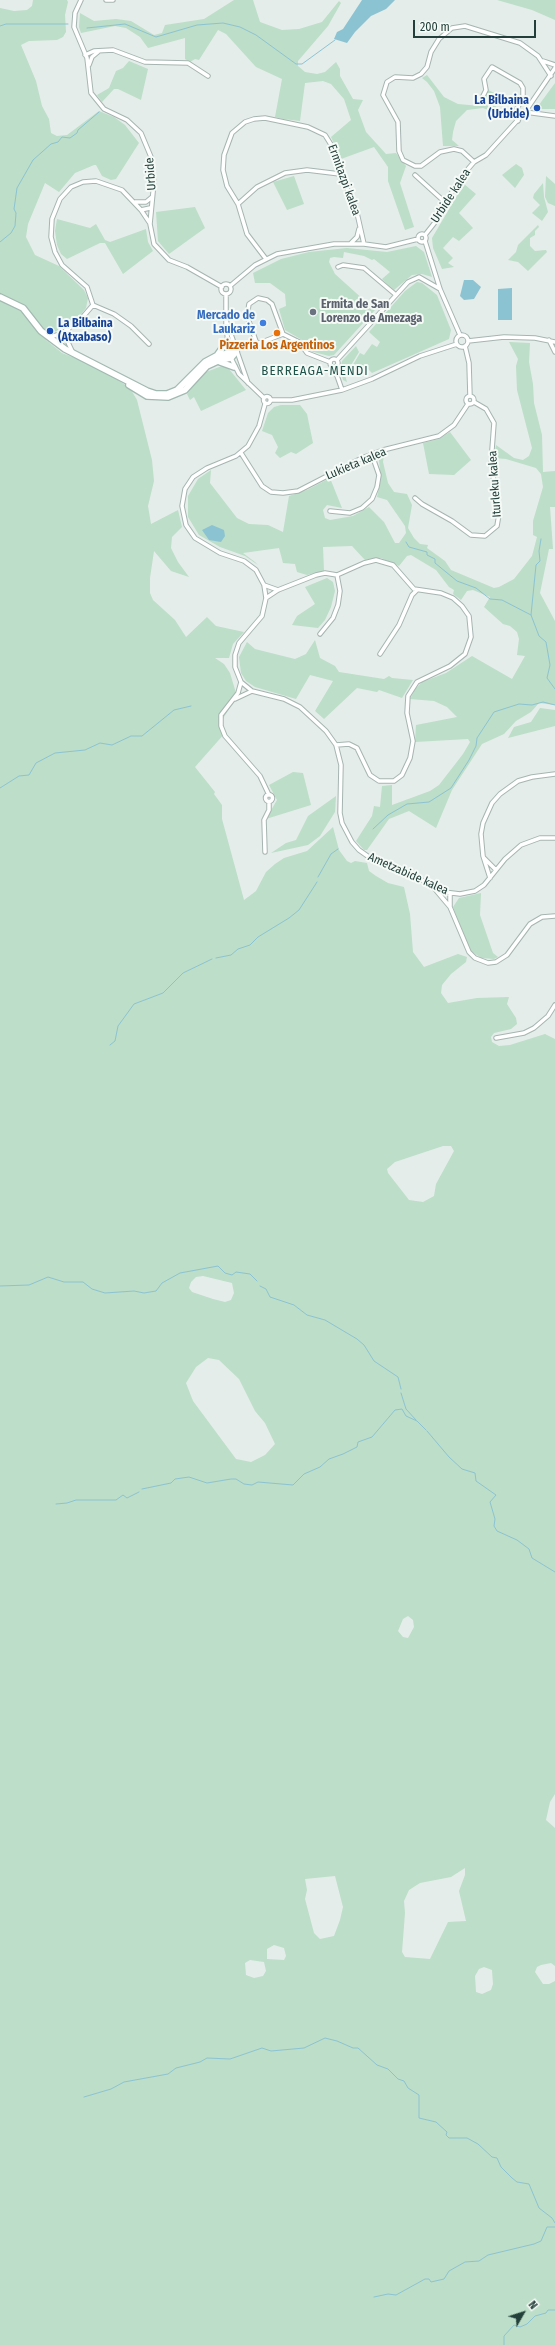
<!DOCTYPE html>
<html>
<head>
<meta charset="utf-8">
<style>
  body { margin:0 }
  #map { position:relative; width:555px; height:2345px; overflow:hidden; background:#e4edea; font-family:"Fira Sans Condensed",sans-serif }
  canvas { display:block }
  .north { position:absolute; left:503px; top:2293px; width:40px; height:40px; -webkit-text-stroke:3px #f5faf7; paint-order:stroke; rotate:51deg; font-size:11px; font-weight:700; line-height:16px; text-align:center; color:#233f39 }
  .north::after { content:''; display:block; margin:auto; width:14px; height:18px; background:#233f39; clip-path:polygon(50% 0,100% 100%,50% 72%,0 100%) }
  .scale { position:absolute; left:413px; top:20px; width:123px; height:18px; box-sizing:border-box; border:2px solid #233f39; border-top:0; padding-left:5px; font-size:12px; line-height:14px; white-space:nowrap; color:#233f39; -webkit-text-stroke:3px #f5faf7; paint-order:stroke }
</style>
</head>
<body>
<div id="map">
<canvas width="555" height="2345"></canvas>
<div class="north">N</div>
<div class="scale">200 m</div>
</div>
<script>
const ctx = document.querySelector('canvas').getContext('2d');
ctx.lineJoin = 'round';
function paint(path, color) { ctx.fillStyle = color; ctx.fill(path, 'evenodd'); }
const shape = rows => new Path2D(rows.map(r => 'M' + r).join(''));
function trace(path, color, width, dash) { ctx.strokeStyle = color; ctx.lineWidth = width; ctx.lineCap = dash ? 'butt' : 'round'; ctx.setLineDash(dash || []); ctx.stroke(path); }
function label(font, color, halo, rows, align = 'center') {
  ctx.font = font + ' "Fira Sans Condensed",sans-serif'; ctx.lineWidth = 4; ctx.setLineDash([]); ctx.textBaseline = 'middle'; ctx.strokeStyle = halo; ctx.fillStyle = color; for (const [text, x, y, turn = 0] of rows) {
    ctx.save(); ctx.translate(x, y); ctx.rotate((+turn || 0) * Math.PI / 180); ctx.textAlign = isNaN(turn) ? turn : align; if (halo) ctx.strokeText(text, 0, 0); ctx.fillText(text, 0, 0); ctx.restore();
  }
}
const green = shape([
  [33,0,67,0,68,2,65,15,66,32,63,37,57,40,29,41,21,45,36,81,42,106,49,119,51,133,57,136,67,135,99,111,114,117,125,125,139,143,116,179,111,180,102,176,96,165,94,165,75,173,59,192,45,183,28,224,26,237,35,255,59,266,84,290,88,298,86,308,79,317,66,327,49,334,46,340,62,353,98,367,130,388,137,400,152,460,154,481,148,506,151,524,178,510,182,527,172,537,171,548,178,562,189,577,171,571,154,551,150,578,150,593,153,600,175,620,186,637,207,617,216,626,244,632,233,644,229,658,215,658,224,664,230,673,236,693,235,700,222,720,225,733,195,767,215,792,214,794,222,805,222,819,244,900,256,891,266,872,275,864,284,858,307,851,333,827,339,850,347,861,351,863,355,861,367,863,369,871,376,876,388,883,404,887,410,914,413,952,424,967,458,954,467,957,466,962,451,974,442,985,441,993,448,1003,477,998,509,997,507,1004,516,1018,517,1024,511,1029,494,1033,491,1037,492,1042,499,1046,510,1045,545,1034,555,1039,555,1794,550,1802,546,1820,555,1828,555,1966,551,1963,541,1965,537,1967,535,1972,543,1984,549,1984,555,1981,555,2345,0,2345,0,8,14,11,27,10,32,6],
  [443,1146,451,1146,454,1151,436,1184,434,1196,423,1202,409,1200,388,1173,387,1169,395,1162],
  [203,1276,232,1283,234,1293,231,1300,225,1302,213,1299,192,1292,189,1288,191,1282,196,1277],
  [208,1358,219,1360,239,1379,255,1411,265,1423,275,1444,265,1455,251,1462,236,1459,193,1401,186,1383,196,1367],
  [408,1616,413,1620,414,1627,408,1638,403,1637,398,1631,403,1619],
  [465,1868,465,1875,459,1891,466,1921,448,1922,430,1959,405,1957,402,1952,405,1913,404,1901,409,1890,420,1883,451,1877],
  [335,1876,343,1907,340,1920,334,1936,320,1939,314,1933,305,1899,307,1890,305,1879],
  [274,1945,284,1948,286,1956,284,1960,267,1959,267,1949],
  [250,1960,264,1962,266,1971,263,1976,254,1978,246,1975,245,1963],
  [484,1967,492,1970,493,1984,491,1990,482,1994,476,1992,475,1976,479,1969],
  [234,0,253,0,260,22,282,30,299,29,322,22,339,1,341,3,328,26,298,61,298,66,305,72,317,74,325,72,336,62,340,69,340,76,353,99,363,100,358,110,366,132,386,154,396,153,406,166,400,183,414,227,405,230,388,181,388,167,374,147,341,159,331,137,351,120,344,99,331,84,323,81,305,83,300,121,283,119,275,117,282,79,256,67,226,34,218,30,199,60,195,59,190,62,185,59,185,38,148,48,140,37,126,28,115,26,81,33,79,27,80,13,94,21,116,19,131,21,154,35,162,33,165,25,204,19],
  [497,0,555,0,555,20,532,10],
  [129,61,148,69,141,100,118,89,114,89,102,102,97,95,109,88,116,71,123,68],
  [427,75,444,97,458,104,480,106,488,90,501,96,495,108,508,115,509,118,508,120,503,116,483,108,467,110,456,121,453,132,452,140,459,146,443,146,440,107,434,91,427,82,422,78],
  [555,83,555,109,536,109],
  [516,164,522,168,524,175,515,188,502,175],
  [294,176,304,204,287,210,273,182],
  [546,176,555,184,555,206,548,203,545,197],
  [543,183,544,197,548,212,542,221,532,213,540,205,533,198,534,194],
  [464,184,476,194,459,213,473,228,459,241,453,237,443,248,453,258,448,263,454,267,442,269,433,248,432,238],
  [195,207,205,228,169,254,158,241,156,212],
  [57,219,90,228,96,224,105,240,110,242,146,229,148,242,153,251,123,274,105,243,100,243,67,259,61,254,57,245,55,231],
  [538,225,539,227,535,231,535,235,530,238,530,246,535,251,546,250,547,252,528,271,518,262,508,260,516,252,518,245],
  [416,246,424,252,432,277,422,274,412,275,394,290,386,283,382,279,390,272,374,259,372,260,364,256,344,252,343,258,334,257,330,258,329,262,335,274,375,310,334,355,329,356,310,351,302,340,285,330,279,309,286,306,285,294,270,283,255,283,253,273,281,259,309,252,347,248,387,252],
  [417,282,422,283,437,295,451,330,449,339,372,373,367,368,347,375,360,353,364,355,372,344,377,347,380,342,369,332,405,291],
  [509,342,530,343,529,362,533,384,534,403,542,435,543,472,555,471,555,507,550,507,553,549,549,549,540,593,555,621,555,705,539,703,531,712,516,721,504,734,482,744,452,790,436,828,409,811,389,819,367,850,364,850,356,841,372,816,374,806,380,807,382,786,392,785,392,805,430,791,439,785,463,754,470,742,468,739,415,742,416,725,457,717,447,707,434,701,410,699,415,689,422,682,446,673,472,656,512,679,525,656,517,655,519,639,517,632,510,626,503,624,484,607,490,597,473,590,467,591,461,600,453,594,454,590,449,587,436,570,411,555,407,556,399,566,381,558,365,560,352,546,323,547,324,571,307,575,297,572,295,564,283,563,279,548,243,553,255,562,258,565,245,556,220,547,199,535,188,517,188,496,198,479,211,470,210,483,237,518,249,524,268,525,283,532,289,496,307,490,330,478,342,508,327,505,323,510,325,518,330,520,353,516,369,507,384,522,395,543,399,543,406,533,405,526,387,500,377,497,381,479,379,460,384,454,383,462,388,483,394,492,407,494,412,505,408,528,414,538,420,544,428,545,427,548,445,561,451,570,494,588,499,587,514,579,532,556,537,537,533,535,533,521,543,487,541,474,536,468,506,459,494,458,496,445,514,458,523,460,529,456,532,448,517,390,516,366,518,359],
  [356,346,359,352,345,375,347,382,343,380,340,370,342,361],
  [222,366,229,369,246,390,201,411,194,397,190,400,187,394,206,372],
  [281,405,300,405,307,414,313,443,296,454,291,452,280,458,275,453,278,447,272,435,262,431,268,413,274,407],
  [450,432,471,460,454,475,429,474,423,443,439,439],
  [327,578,333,582,335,591,331,607,325,620,318,628,292,625,297,616,315,604,305,587],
  [315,640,320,658,335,666,339,672,384,679,389,676,392,678,413,680,402,698,379,690,377,692,357,688,324,719,315,711,333,681,310,675,296,699,255,687,246,681,241,673,239,657,247,642,255,649,295,659,306,654],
  [540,708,555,710,555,726,508,738,514,727,531,722],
  [293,772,303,773,311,805,266,819,277,800,269,785],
  [336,796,335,814,335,812,320,836,308,845,271,853,286,843,296,840,308,816],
  [481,893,480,915,493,953,498,957,494,959,481,958,470,950,453,907,459,898]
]);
const water = shape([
  [362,0,395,0,386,9,371,16,355,32,347,43,334,39,337,32,343,29],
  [464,280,473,280,481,287,474,299,464,300,460,296],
  [512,288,512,320,498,320,498,289],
  [212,525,224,530,225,536,221,542,209,540,202,530]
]);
const stream = shape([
  [0,26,6,24,68,24],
  [87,28,125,24,156,37,197,25,223,23,240,27,256,35,296,64,302,64,335,40],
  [0,242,11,233,15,226,16,213,14,209,17,188,33,160,51,144,58,142,62,137,70,138,77,133,78,130,99,112],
  [541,539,539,551,540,561,536,565,531,615,539,636,546,642,550,665,547,678,555,689],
  [406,542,409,547,427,552,427,555,435,559,435,563,457,581,476,588,490,599,502,600,531,615],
  [0,788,19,776,29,775,36,763,55,753,85,750,100,743,112,745,131,736,142,736,174,710,191,706],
  [373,829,388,815,407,804,429,802,451,788,469,760,476,746,477,738,494,712,519,704,532,705,543,702,555,705],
  [318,877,331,854,338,849],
  [216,958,231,955,238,949,250,945,258,937,289,918,299,910,317,882],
  [110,1045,115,1041,118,1026,134,1004,163,993,183,973,212,959],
  [0,1286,29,1285,48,1277,64,1282,83,1282,92,1289,105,1293,134,1291,144,1293,156,1291,162,1283,180,1273,218,1266,225,1273,232,1275,236,1272,250,1274,257,1281],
  [260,1286,266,1289,270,1297,294,1305,307,1315,325,1320,357,1339,364,1345,374,1361,398,1377,401,1389],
  [401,1393,406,1409,416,1420],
  [427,1431,449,1457,462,1469,475,1473,476,1481,496,1495,490,1502,495,1519,494,1526,497,1531,517,1540,529,1549,532,1558,555,1572],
  [142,1489,171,1483,175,1479,189,1477,207,1483,231,1479,236,1479,244,1484,252,1485,258,1482,293,1485,304,1474,320,1467,329,1459,343,1454,357,1447,358,1442,372,1437,395,1410,402,1409,406,1416,417,1421,426,1430],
  [56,1504,67,1503,76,1500,116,1500,123,1495,127,1498,139,1492],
  [84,2097,111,2089,124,2082,168,2074,176,2068,200,2062,207,2058,230,2059,262,2048,271,2051,304,2048,325,2038,337,2041,353,2048,358,2048,377,2065,388,2069,398,2079,404,2081,408,2088,419,2095,419,2118,436,2122,447,2132,446,2135,449,2138,467,2138,478,2144,492,2157,497,2158,501,2167,512,2178,517,2182,529,2184,539,2208,552,2218,555,2223],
  [374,2297,388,2294,396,2295,425,2279,429,2279,431,2282,444,2279,449,2271,465,2262,479,2261,488,2255,534,2244,541,2241,547,2227,555,2227],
  [504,2345,504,2336,514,2325,520,2327,527,2324,535,2316,546,2313,548,2310,555,2310]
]);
const street = shape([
  [81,0,75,13,74,27,87,58,91,93,104,109,127,120,141,133,151,157,154,182,150,224,154,244,169,260,187,267,222,287],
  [106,0,113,0],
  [85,55,94,51,113,50,145,62,188,63,208,76],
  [543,61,555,65],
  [89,65,92,57,98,52],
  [483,96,486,90,484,79,492,67,520,83,523,88,523,96,514,116,518,121],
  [525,112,555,116],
  [474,162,462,151,454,149,440,152,421,166,415,166,403,160,399,151,398,122,383,95,387,82,395,77,413,78,421,74,427,67,431,52,439,39,452,28,465,26,520,43,538,56,551,76],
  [415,175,447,204],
  [135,202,146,202,152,197],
  [238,204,257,187,285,173,307,170,340,174],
  [141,210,149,222],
  '418 238a4 4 0 1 1 8 0a4 4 0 1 1-8 0Z',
  [425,235,440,216,452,192,468,169,474,162,486,155,525,112,555,68],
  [425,241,440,289,460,335],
  [351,243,357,237,359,229],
  [266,259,247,234,238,204,227,186,223,170,224,155,232,133,245,122,254,119,265,118,308,127,325,135,335,151,342,179,355,204,364,244],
  [338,267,343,265,364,268,396,295],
  '221 289a5 5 0 1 1 10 0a5 5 0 1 1-10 0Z',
  [230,286,255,265,277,254,334,244,364,244,386,247,418,239],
  [226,294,226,329,230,352],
  [93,305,114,314,131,326,149,344],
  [226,320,248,383],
  [283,334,257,344,247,316,249,304,258,298,267,300,272,304,283,334,299,342,307,353,330,362],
  '456 341a6 6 0 1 1 12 0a6 6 0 1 1-12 0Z',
  [49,337,61,334,81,319,93,305,87,287,62,265,55,252,51,237,52,219,60,199,71,187,83,182,96,181,122,190,141,210,150,208],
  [66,338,72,351],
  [549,340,555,352],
  [468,341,504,337,535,338,555,342],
  [59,344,66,338,69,328],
  [465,346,469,363,470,396],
  [231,358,239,374,264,398],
  '330 363a4 4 0 1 1 8 0a4 4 0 1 1-8 0Z',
  [337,360,408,282,419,277,440,289],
  [334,367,342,390],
  '466 400a4 4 0 1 1 8 0a4 4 0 1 1-8 0Z',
  '263.5 400a3.5 3.5 0 1 1 7 0a3.5 3.5 0 1 1-7 0Z',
  [270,400,292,400,342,390,372,379,420,356,457,344],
  [265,404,259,426,248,446,236,456,207,468,193,477,185,489,182,506,186,525,195,538,220,553,244,561,256,570,264,585,266,598,262,616,239,643,235,655,235,667,241,682,252,691,284,699,300,707,326,731,336,745,341,765,340,813,342,823,352,842,359,850,376,862,424,881,444,892,460,894,475,891,484,885,505,859,521,845,540,838,555,838],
  [241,453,262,486,271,492,283,493,298,491,362,458,383,450,439,436,454,425,468,404],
  [415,498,422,504,452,521,471,535,485,536,497,526,499,514,491,463,494,423,486,409,474,402],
  [330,511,350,513,362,508,372,499,377,487,379,475,372,455],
  [264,585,278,590],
  [266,598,278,590,316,575,325,573,337,575,364,563,376,560,393,565,414,589,441,593,453,598,462,606,469,616,471,637,465,654,450,666,417,682,408,696,407,713,413,741,410,758,402,775,394,781,379,781,370,775,357,748,349,744,336,745],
  [320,634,333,618,338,605,340,591,337,575],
  [380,654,399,625,412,595,417,590],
  [241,682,238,693,221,715,221,726,225,736,260,776,269,795],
  [235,699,252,691],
  '265.5 798a3.5 3.5 0 1 1 7 0a3.5 3.5 0 1 1-7 0Z',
  [265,852,264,820,269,810,269,802],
  [484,858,496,870],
  [490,878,483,856,481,834,483,823,492,803,500,794,518,781,532,777,555,774],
  [434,888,450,907],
  [450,894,450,907,469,952,475,958,488,963,496,962,507,955,530,924,542,917,555,916],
  [496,1038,524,1033,534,1028,548,1016,555,1005]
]);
const secondary = shape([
  [0,297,23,308,41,331,65,349,147,391,156,394,167,394,177,390,205,362,218,355,236,352],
  [218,354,228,340],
  [220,362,234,367],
  [129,385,147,396,168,397,185,390,207,366,220,360,231,358,236,352]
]);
const markers = [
  [537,108,4,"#1a4fb4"],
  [313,312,4,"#6b7280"],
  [263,323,4,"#3f7fe0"],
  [50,331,4,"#1a4fb4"],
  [277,333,4,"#e8710a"]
];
const transitNames = [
  ["La Bilbaina",529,101],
  ["(Urbide)",529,115],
  ["La Bilbaina",58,324,"left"],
  ["(Atxabaso)",58,338,"left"]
];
const streetNames = [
  ["Urbide",151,174,-94],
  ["Ermitazpi kalea",344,180,70],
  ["Urbide kalea",451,196,-57],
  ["Lukieta kalea",356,464,-23],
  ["Iturleku kalea",495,484,-94],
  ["Ametzabide kalea",408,874,24]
];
const worshipNames = [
  ["Ermita de San",321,305],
  ["Lorenzo de Amezaga",321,319]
];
const shopNames = [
  ["Mercado de",255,316],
  ["Laukariz",255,330]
];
const foodNames = [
  ["Pizzeria Los Argentinos",277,346]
];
const neighbourhoodNames = [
  ["BERREAGA-MENDI",315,371]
];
paint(green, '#bddec8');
paint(water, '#8cc3d2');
trace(stream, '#8cc3d2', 1);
trace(street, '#a6b5b1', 5.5);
trace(secondary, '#a2b9b2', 8);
trace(street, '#fff', 3.5);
trace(secondary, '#fff', 5.5);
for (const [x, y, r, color] of markers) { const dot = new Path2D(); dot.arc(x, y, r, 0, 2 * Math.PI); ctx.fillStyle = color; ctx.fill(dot); trace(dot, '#f5faf7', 1.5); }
label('bold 12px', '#164399', '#f5faf7', transitNames, 'right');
label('12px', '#233f39', '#f5faf7', streetNames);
label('bold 12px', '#5b616d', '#f5faf7', worshipNames, 'left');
label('bold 12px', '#366cbe', '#f5faf7', shopNames, 'right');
label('bold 12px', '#c56008', '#f5faf7', foodNames);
ctx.letterSpacing = '1px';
label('13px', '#1f5248', '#f5faf7', neighbourhoodNames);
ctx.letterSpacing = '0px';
</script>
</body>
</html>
